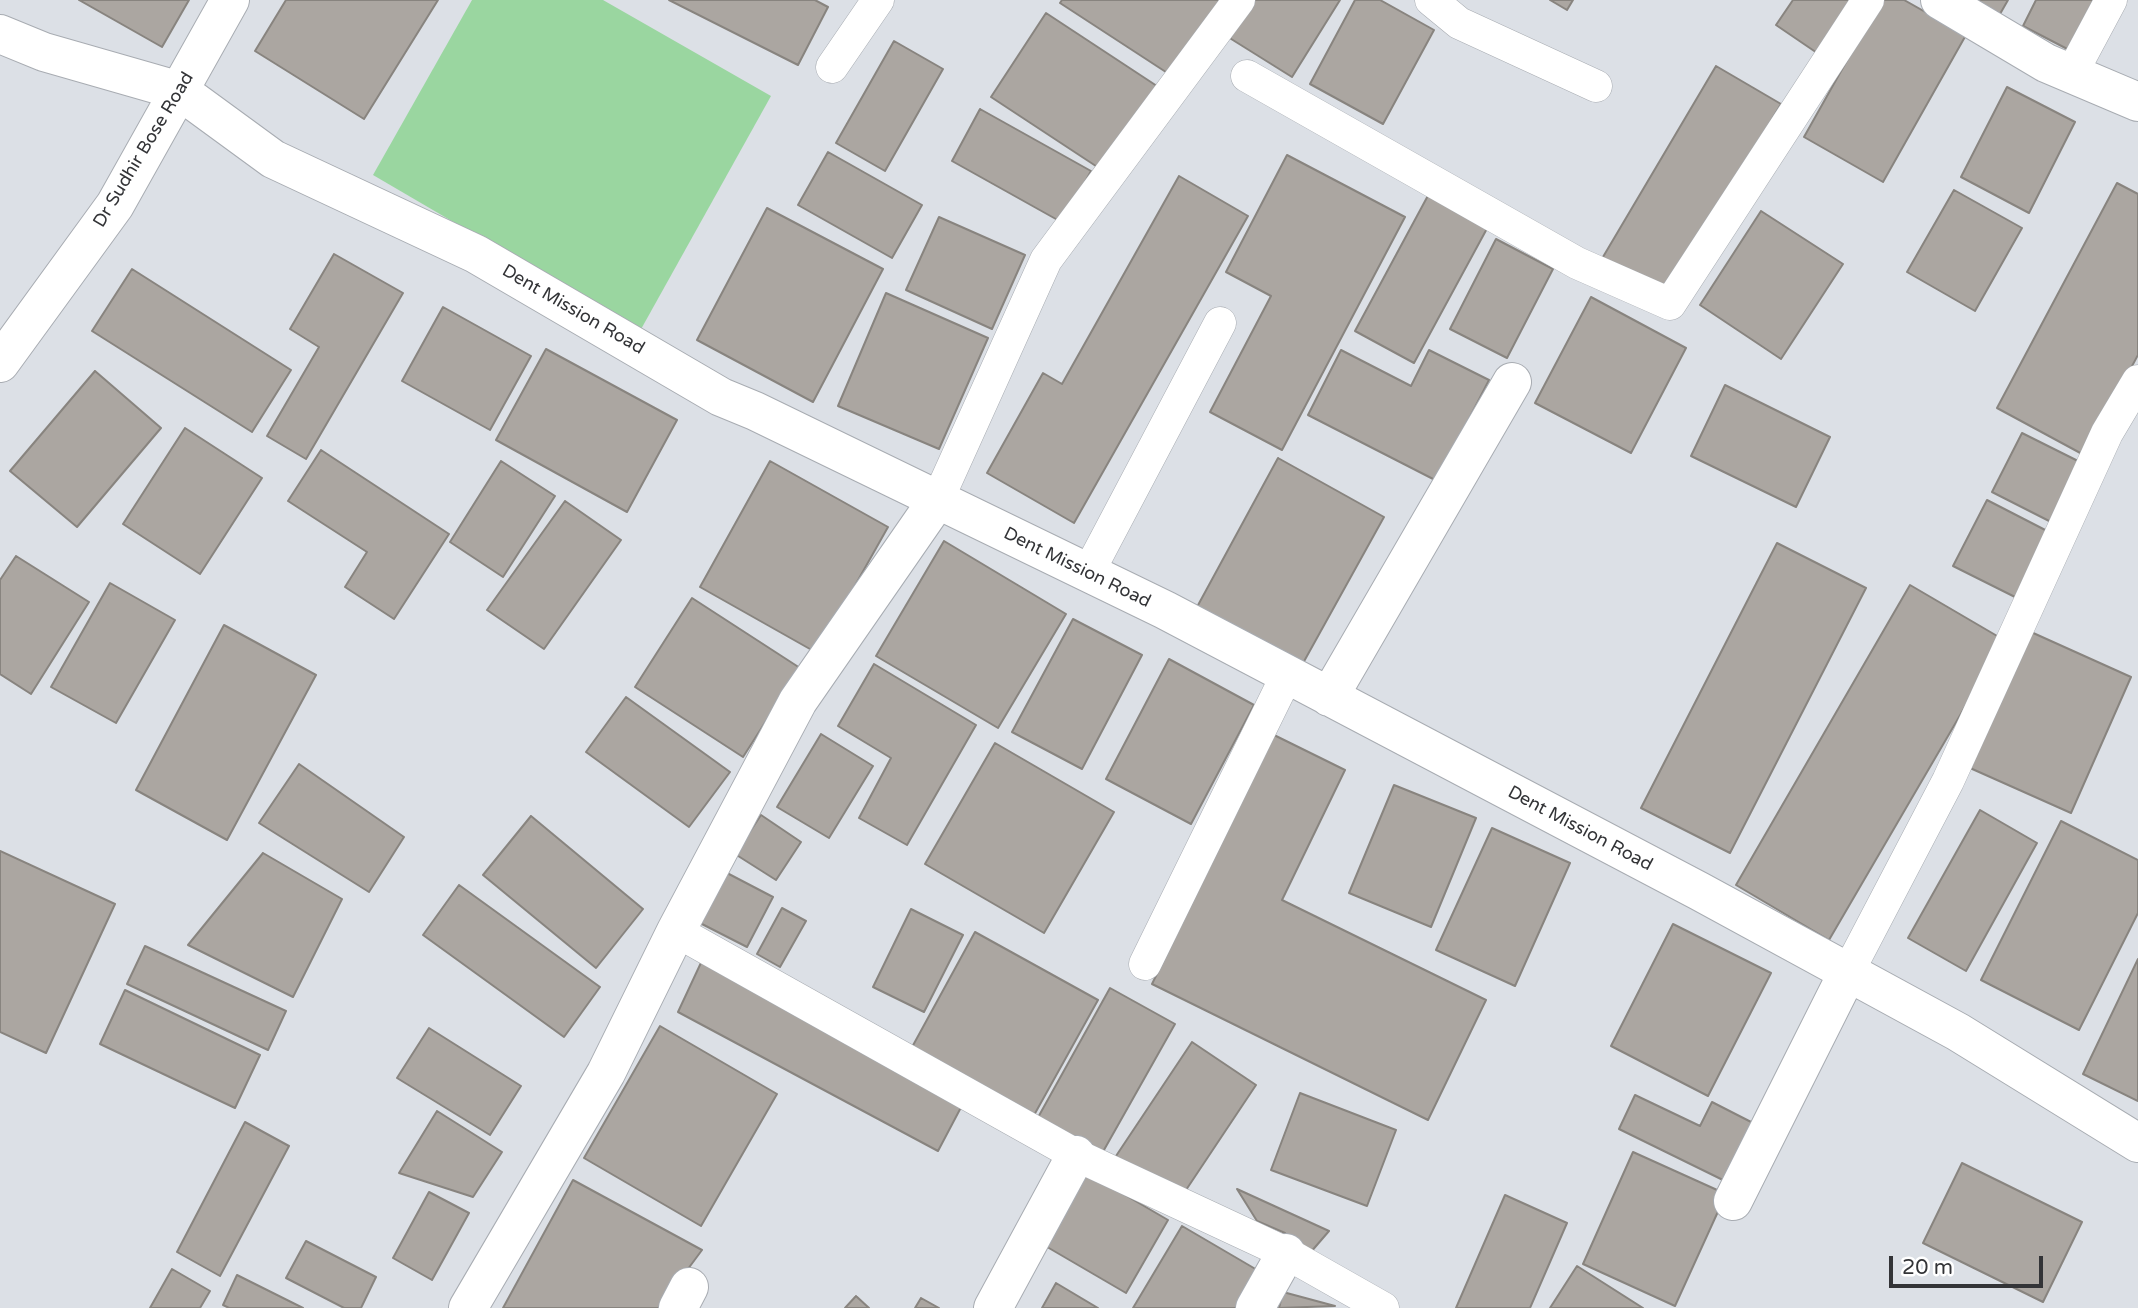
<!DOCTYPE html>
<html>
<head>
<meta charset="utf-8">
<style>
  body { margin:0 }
  #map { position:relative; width:2138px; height:1308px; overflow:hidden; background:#dce0e6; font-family:"Varela Round",sans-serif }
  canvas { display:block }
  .scale { position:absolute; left:1889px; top:1256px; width:154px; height:32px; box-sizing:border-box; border:4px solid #333437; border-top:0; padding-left:9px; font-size:21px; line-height:24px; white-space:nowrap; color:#333437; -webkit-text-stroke:5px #fff; paint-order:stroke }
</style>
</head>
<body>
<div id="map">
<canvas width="2138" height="1308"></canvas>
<div class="scale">20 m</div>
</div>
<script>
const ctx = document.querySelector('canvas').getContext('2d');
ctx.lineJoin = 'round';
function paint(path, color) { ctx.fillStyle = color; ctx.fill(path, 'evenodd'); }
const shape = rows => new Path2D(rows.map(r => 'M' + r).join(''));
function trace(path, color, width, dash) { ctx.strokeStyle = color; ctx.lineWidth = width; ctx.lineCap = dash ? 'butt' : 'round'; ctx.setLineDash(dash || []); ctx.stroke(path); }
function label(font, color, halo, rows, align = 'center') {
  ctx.font = font + ' "Varela Round",sans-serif'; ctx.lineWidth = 6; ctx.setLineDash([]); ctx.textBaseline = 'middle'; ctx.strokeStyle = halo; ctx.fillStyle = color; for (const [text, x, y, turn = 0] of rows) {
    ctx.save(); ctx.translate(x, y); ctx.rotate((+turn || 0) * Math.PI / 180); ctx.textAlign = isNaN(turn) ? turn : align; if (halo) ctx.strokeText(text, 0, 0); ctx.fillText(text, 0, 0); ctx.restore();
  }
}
const green = shape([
  [472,0,603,0,771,96,640,331,373,175]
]);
const building = shape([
  [79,0,189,0,162,47,79,0],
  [286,0,438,0,364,119,255,51,286,0],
  [669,0,815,0,828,7,798,65,669,0],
  [1062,0,1221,0,1172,76,1060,3,1062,0],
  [1251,0,1340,0,1292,77,1228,37,1251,0],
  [1355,0,1380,0,1434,30,1383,124,1310,84,1355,0],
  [1550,0,1573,0,1567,10,1550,0],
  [1793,0,1861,0,1823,57,1776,25,1793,0],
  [1881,0,1904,0,1966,35,1883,182,1804,137,1881,0],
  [1959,0,2008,0,1996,21,1959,0],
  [2036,0,2102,0,2075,53,2023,26,2036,0],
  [1046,13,1163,90,1108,174,991,97,1046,13],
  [894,41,943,69,885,171,836,143,894,41],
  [1716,66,1781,104,1665,301,1600,262,1716,66],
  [2007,87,2075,122,2029,213,1961,177,2007,87],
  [980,109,1091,171,1063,223,952,161,980,109],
  [828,152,922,205,892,258,798,205,828,152],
  [1287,155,1405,217,1282,450,1210,412,1271,296,1226,272,1287,155],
  [1179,176,1248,216,1074,523,987,473,1043,373,1062,384,1179,176],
  [2117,183,2138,194,2138,355,2084,455,1997,408,2117,183],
  [1431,190,1490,223,1414,363,1355,331,1431,190],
  [1954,190,2022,228,1975,311,1907,272,1954,190],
  [767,208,883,269,813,402,697,340,767,208],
  [1761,211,1843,264,1781,359,1700,305,1761,211],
  [939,217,1025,255,992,329,906,290,939,217],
  [1496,239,1553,269,1507,358,1450,329,1496,239],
  [334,254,403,293,306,459,267,436,319,347,290,329,334,254],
  [132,269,291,370,252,432,92,331,132,269],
  [886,293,988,338,939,449,838,406,886,293],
  [1591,297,1686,348,1631,453,1535,403,1591,297],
  [443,307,531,356,490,430,402,381,443,307],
  [546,349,677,420,627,512,496,440,546,349],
  [1341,350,1411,386,1429,350,1489,380,1437,481,1308,415,1341,350],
  [95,371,161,428,77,527,10,471,95,371],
  [1725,385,1830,437,1796,507,1691,456,1725,385],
  [185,428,262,478,200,574,123,524,185,428],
  [2022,433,2086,465,2057,525,1992,492,2022,433],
  [321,450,449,534,394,619,345,587,367,552,288,501,321,450],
  [1278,458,1384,517,1302,665,1197,607,1278,458],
  [501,461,555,496,503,577,450,542,501,461],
  [770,461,888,527,817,653,700,587,770,461],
  [1987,500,2053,534,2019,599,1953,566,1987,500],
  [565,501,621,540,544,649,487,610,565,501],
  [944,541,1066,614,998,728,876,656,944,541],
  [1777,543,1866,588,1730,853,1641,808,1777,543],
  [16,556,89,602,31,694,0,674,0,580,16,556],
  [110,583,175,620,116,723,51,687,110,583],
  [1910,585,2004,640,1829,940,1736,885,1910,585],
  [692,598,800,668,743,757,635,687,692,598],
  [1073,619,1142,655,1082,769,1012,732,1073,619],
  [224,625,316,675,227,840,136,790,224,625],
  [2031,632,2131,677,2071,813,1970,768,2031,632],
  [1169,659,1254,705,1191,824,1106,779,1169,659],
  [874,664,976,725,907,845,859,818,891,758,838,726,874,664],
  [626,697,730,772,689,827,586,752,626,697],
  [821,734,873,766,829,838,777,807,821,734],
  [1274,735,1345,770,1282,900,1486,1000,1428,1120,1152,984,1274,735],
  [995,743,1114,812,1044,933,925,864,995,743],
  [299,764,404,837,369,892,259,823,299,764],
  [1394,785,1476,818,1431,927,1349,893,1394,785],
  [1980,810,2037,843,1966,971,1908,938,1980,810],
  [761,815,801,842,776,880,735,854,761,815],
  [531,816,643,909,596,968,483,875,531,816],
  [2061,821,2138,860,2138,913,2079,1030,1981,980,2061,821],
  [1492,828,1570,863,1515,986,1436,950,1492,828],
  [0,851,115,904,46,1053,0,1032,0,851],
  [263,853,342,899,293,997,188,945,263,853],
  [727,873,773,897,747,947,700,923,727,873],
  [459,885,600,987,564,1037,423,935,459,885],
  [782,908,806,921,780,967,757,954,782,908],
  [911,909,963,935,924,1012,873,987,911,909],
  [1673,924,1771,973,1708,1096,1611,1046,1673,924],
  [975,932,1098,1000,1033,1117,911,1049,975,932],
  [145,946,286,1011,268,1050,127,984,145,946],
  [706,952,967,1096,938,1151,678,1012,706,952],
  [2138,959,2138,1101,2083,1074,2138,959],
  [1110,988,1175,1024,1100,1157,1036,1121,1110,988],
  [125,990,260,1055,235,1108,100,1044,125,990],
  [660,1026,777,1094,701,1226,584,1158,660,1026],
  [429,1028,521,1086,490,1135,397,1078,429,1028],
  [1192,1042,1256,1085,1176,1205,1112,1162,1192,1042],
  [1300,1093,1396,1130,1367,1206,1271,1170,1300,1093],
  [1635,1095,1700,1126,1712,1102,1755,1124,1727,1182,1619,1129,1635,1095],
  [437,1111,502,1152,473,1197,399,1173,437,1111],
  [245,1122,289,1146,220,1276,177,1252,245,1122],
  [1633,1152,1726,1194,1675,1306,1583,1264,1633,1152],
  [1962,1163,2082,1222,2043,1302,1923,1243,1962,1163],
  [1084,1171,1168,1220,1126,1293,1042,1244,1084,1171],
  [573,1180,702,1250,659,1308,503,1308,573,1180],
  [1237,1189,1329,1231,1304,1260,1285,1233,1257,1221,1237,1189],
  [429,1192,469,1213,432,1280,393,1258,429,1192],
  [1505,1195,1567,1223,1530,1308,1456,1308,1505,1195],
  [1182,1226,1264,1274,1244,1308,1133,1308,1182,1226],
  [306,1241,376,1277,361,1308,344,1308,286,1278,306,1241],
  [1577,1266,1643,1308,1550,1308,1577,1266],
  [172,1269,210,1291,200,1308,150,1308,172,1269],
  [237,1275,303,1308,229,1308,223,1305,237,1275],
  [1056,1283,1098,1308,1042,1308,1056,1283],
  [1283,1292,1335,1306,1279,1308,1283,1292],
  [856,1296,869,1308,845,1308,856,1296],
  [921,1298,939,1308,915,1308,921,1298]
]);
const service = shape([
  [1431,0,1459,23,1596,86],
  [832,67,878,0],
  [2073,71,2111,0],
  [1247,76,1577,263,1670,304,1868,0],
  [938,499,1046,260,1239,0],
  [1088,573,1220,323],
  [676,931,1076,1155,1286,1253,1383,1308],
  [1145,964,1287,675],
  [1848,972,1948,781,2107,433,2138,381]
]);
const minor = shape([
  [1940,0,2046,63,2138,102],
  [0,34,44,52,180,91,273,159,476,254,721,397,755,411,1165,610,1699,891,1958,1032,2138,1143],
  [0,363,115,205,230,0],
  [1329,697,1512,382],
  [1733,1201,1848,972],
  [468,1308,606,1073,676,931,798,701,938,499],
  [678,1308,689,1287],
  [993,1308,1076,1155],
  [1255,1308,1286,1253]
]);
const streetNames = [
  ["Dr Sudhir Bose Road",144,150,-59],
  ["Dent Mission Road",573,310,30],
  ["Dent Mission Road",1077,568,26],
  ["Dent Mission Road",1580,829,28]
];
paint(green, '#9ad6a0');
paint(building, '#aba6a1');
trace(building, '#88847f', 2);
trace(service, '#a8acb2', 33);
trace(minor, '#a8acb2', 40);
trace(service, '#fff', 32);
trace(minor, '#fff', 38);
label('18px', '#333437', '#fff', streetNames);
</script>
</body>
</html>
